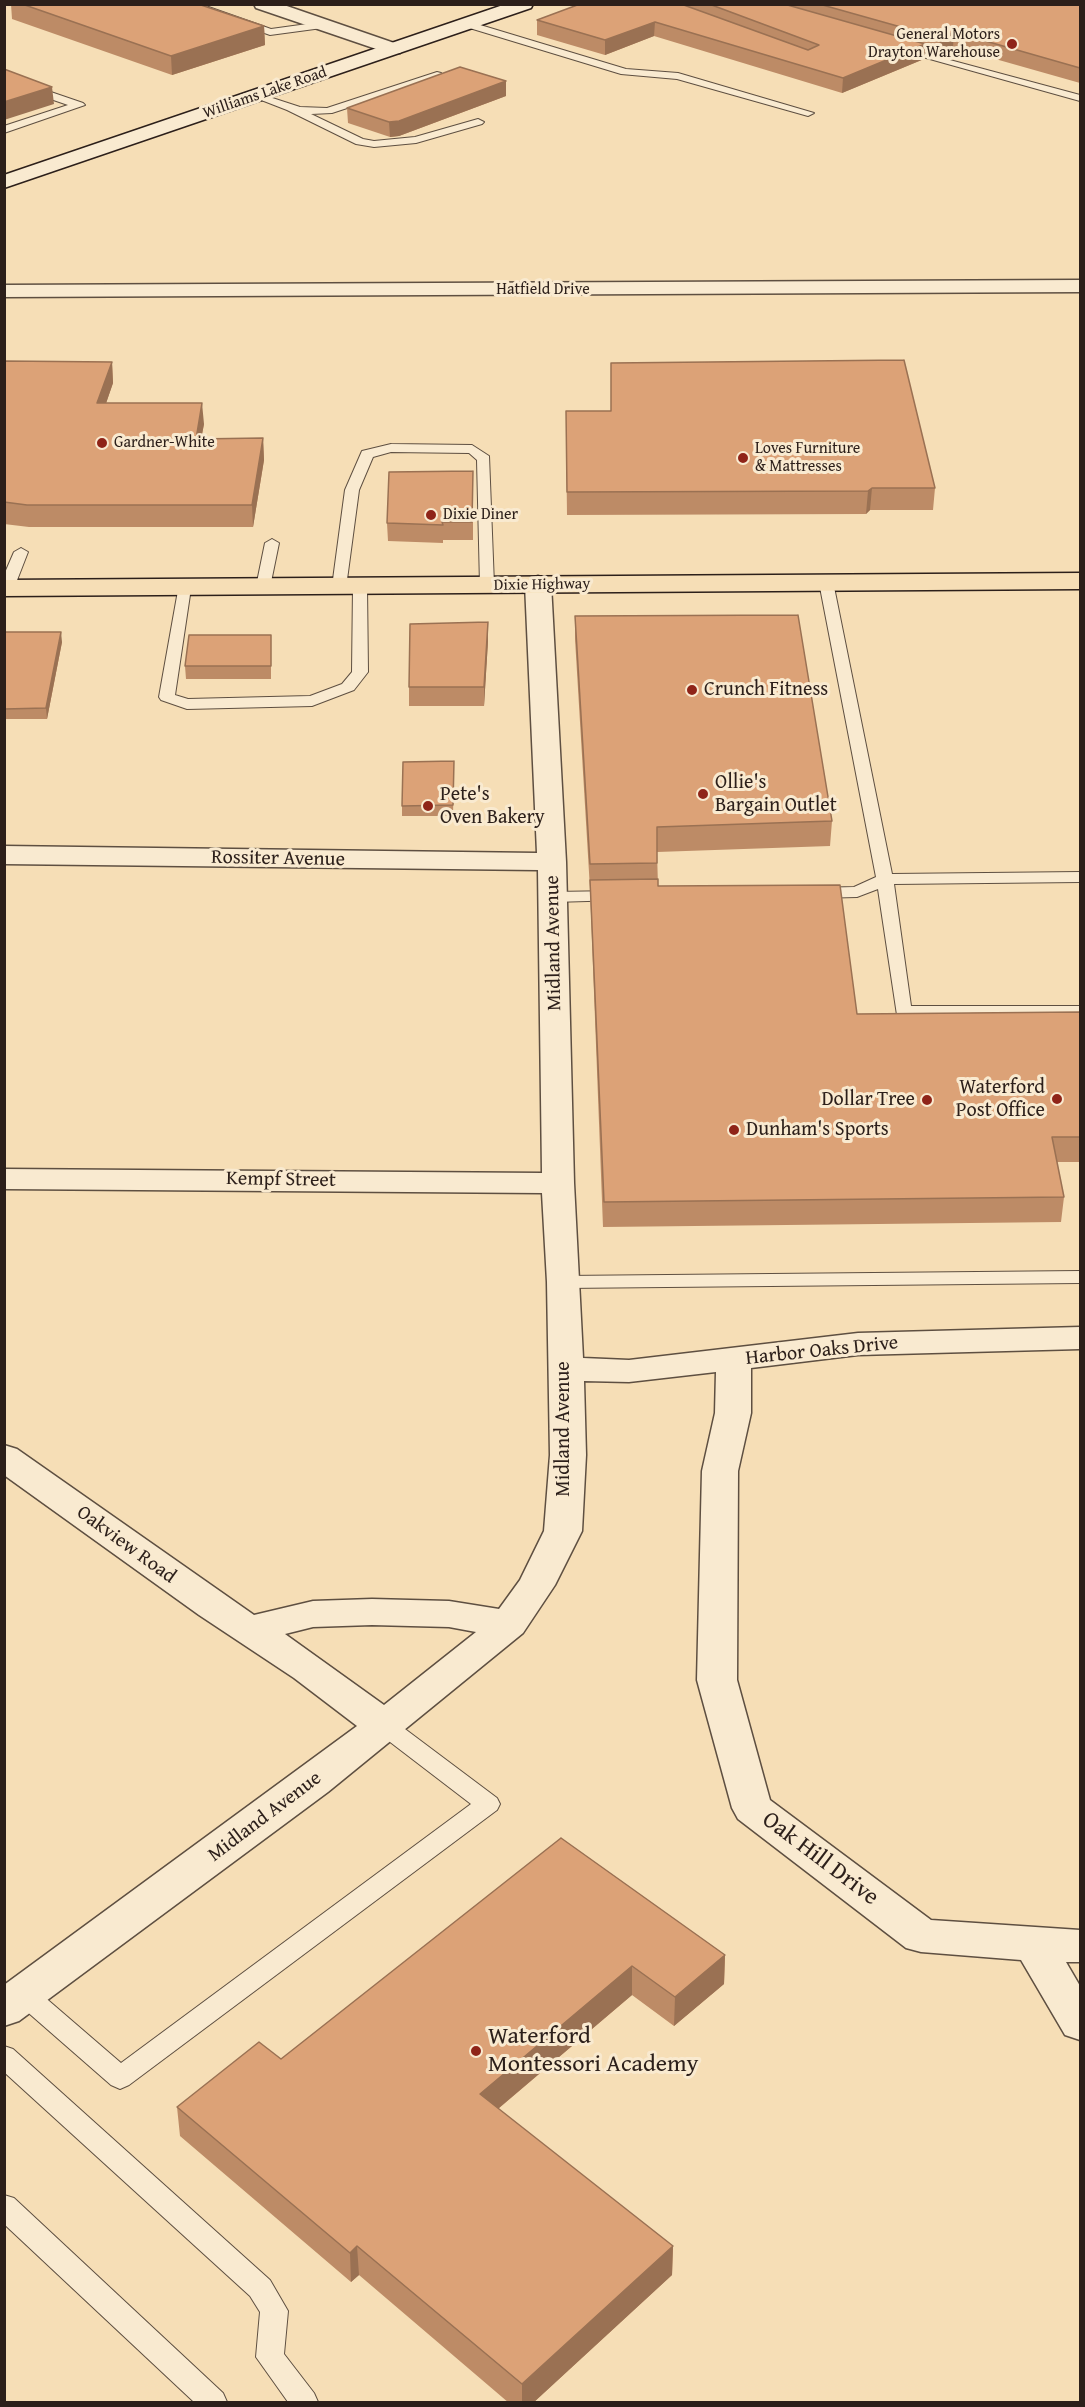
<!DOCTYPE html>
<html>
<head>
<meta charset="utf-8">
<style>
  body { margin:0 }
  #map { position:relative; width:1085px; height:2407px; overflow:hidden; background:#f6deb6; font-family:"Gentium Book Plus",serif }
  canvas { display:block }
  .frame { position:absolute; inset:0; border:6px solid #2c1f1a; pointer-events:none }
</style>
</head>
<body>
<div id="map">
<canvas width="1085" height="2407"></canvas>
<div class="frame"></div>
</div>
<script>
const ctx = document.querySelector('canvas').getContext('2d');
ctx.lineJoin = 'round';
const shape = rows => new Path2D(rows.map(r => 'M' + r).join(''));
function trace(path, color, width, dash) { ctx.strokeStyle = color; ctx.lineWidth = width; ctx.lineCap = dash ? 'butt' : 'round'; ctx.setLineDash(dash || []); ctx.stroke(path); }
function paint(path, color) { ctx.fillStyle = color; ctx.fill(path, 'evenodd'); }
function label(font, color, halo, rows, align = 'center') {
  ctx.font = font + ' "Gentium Book Plus",serif'; ctx.lineWidth = 6; ctx.setLineDash([]); ctx.textBaseline = 'middle'; ctx.strokeStyle = halo; ctx.fillStyle = color; for (const [text, x, y, turn = 0] of rows) {
    ctx.save(); ctx.translate(x, y); ctx.rotate((+turn || 0) * Math.PI / 180); ctx.textAlign = isNaN(turn) ? turn : align; if (halo) ctx.strokeText(text, 0, 0); ctx.fillText(text, 0, 0); ctx.restore();
  }
}
const service = shape([
  [183,4,200,4,271,29,322,22,327,25,322,28,270,35,183,4],
  [467,21,626,69,678,73,814,113,808,116,677,79,621,74,463,26,462,24,467,21],
  [894,45,1080,95,1080,101,894,49,894,45],
  [437,72,441,73,441,77,332,113,311,114,363,139,374,141,415,137,478,119,484,122,482,124,416,143,374,147,356,144,287,110,251,96,257,93,300,107,327,108,437,72],
  [4,76,83,103,85,105,4,133,4,126,68,105,4,83,4,76],
  [391,444,472,445,489,456,494,585,492,588,487,589,480,585,477,460,469,453,391,452,373,457,359,490,346,587,344,590,334,590,332,587,345,490,362,451,391,444],
  [272,539,279,543,270,587,263,591,256,587,265,543,272,539],
  [21,548,28,552,14,588,12,591,4,592,4,575,14,552,21,548],
  [826,578,833,582,892,874,1080,872,1080,882,894,884,911,1006,1080,1006,1080,1016,897,1015,878,889,857,897,816,898,807,893,816,888,854,887,876,877,819,582,826,578],
  [360,583,367,587,368,672,354,690,312,706,187,709,161,700,159,697,179,585,189,585,191,588,175,695,188,699,310,696,342,684,352,672,353,587,360,583],
  [616,891,622,892,625,896,622,900,553,902,544,897,553,892,616,891],
  [1080,1271,1080,1283,564,1288,557,1286,554,1282,557,1278,564,1276,1080,1271],
  [385,1718,393,1720,497,1798,500,1804,497,1810,129,2085,120,2089,111,2085,16,2002,12,1995,16,1988,25,1985,34,1988,121,2063,471,1804,377,1732,373,1726,377,1720,385,1718],
  [4,2046,13,2049,270,2280,288,2311,284,2354,314,2393,318,2402,288,2402,256,2357,260,2312,250,2296,4,2072,4,2046],
  [4,2195,14,2198,223,2393,227,2402,194,2402,4,2224,4,2195]
]);
const minor = shape([
  [254,4,281,4,400,45,403,49,400,53,388,53,256,8,254,4],
  [1080,280,1080,292,4,297,4,285,1080,280],
  [538,576,547,579,551,584,566,862,574,1183,583,1358,629,1360,858,1333,1080,1327,1080,1349,858,1355,751,1368,751,1413,738,1471,737,1680,770,1800,931,1920,1080,1930,1080,1962,1066,1962,1080,1986,1080,2040,1065,2035,1021,1960,921,1952,906,1948,738,1819,732,1808,697,1680,702,1471,715,1413,716,1372,629,1382,584,1381,586,1455,582,1531,555,1585,523,1633,328,1792,19,2021,4,2026,4,1985,357,1726,294,1678,199,1615,4,1475,4,1445,17,1449,254,1615,313,1601,372,1599,449,1601,499,1609,520,1580,544,1531,550,1455,547,1282,542,1193,4,1189,4,1169,542,1173,538,870,4,864,4,846,537,853,525,584,529,579,538,576],
  [372,1625,449,1627,476,1632,384,1705,285,1634,313,1627,372,1625]
]);
const secondary = shape([
  [506,4,533,4,531,8,4,188,4,175,506,4]
]);
const primary = shape([
  [1080,573,1080,589,4,596,4,580,1080,573]
]);
const wall = shape([
  [11,4,198,4,264,26,265,45,172,75,12,19],
  [580,4,1080,4,1080,83,953,47,939,53,925,49,924,59,842,93,654,36,605,55,537,35,537,20],
  [506,96,399,136,390,137,348,123,347,108],
  [4,361,112,362,113,383,106,403,204,424,201,439,263,438,264,460,253,527,29,527,4,524],
  [566,433,935,488,933,510,870,510,866,514,567,515],
  [473,471,473,540,443,540,443,543,388,541,387,523],
  [575,616,832,821,830,846,657,852,658,886,857,1014,1080,1012,1080,1162,1056,1162,1064,1197,1061,1222,603,1227,590,889,575,639],
  [488,622,488,641,484,706,409,706,409,687],
  [4,632,62,642,47,719,4,719],
  [271,648,271,679,186,679,185,666],
  [454,761,453,816,402,816,402,806],
  [561,1838,725,1955,724,1984,674,2026,632,1995,498,2109,673,2246,672,2275,533,2403,509,2403,359,2275,351,2282,180,2136,177,2107,281,2059]
]);
const shadedWall = shape([
  [655,22,654,36,605,55,605,40],
  [264,26,265,45,172,75,171,56],
  [954,32,953,47,939,53,940,38],
  [925,44,924,59,842,93,843,78],
  [506,81,506,96,399,136,390,137,389,122],
  [52,87,54,104,4,120,4,102],
  [112,362,113,383,99,424,97,403],
  [202,403,204,424,197,461,196,439],
  [263,438,264,460,253,527,252,505],
  [872,488,870,510,866,514,868,491],
  [488,622,488,641,484,706,484,687],
  [61,632,62,642,47,719,46,708],
  [725,1955,724,1984,674,2026,675,1997],
  [632,1966,632,1995,480,2124,480,2094],
  [357,2246,359,2275,351,2282,350,2253],
  [673,2246,672,2275,533,2403,522,2403,522,2384]
]);
const building = shape([
  [22,4,198,4,264,26,171,56,22,4],
  [580,4,681,4,808,50,819,45,709,4,784,4,925,44,843,78,655,22,605,40,537,20,580,4],
  [819,4,1080,4,1080,68,954,32,940,38,819,4],
  [460,67,506,81,399,121,389,122,347,108,460,67],
  [4,69,52,87,4,102,4,69],
  [904,360,935,488,872,488,868,491,567,492,566,411,611,411,611,363,904,360],
  [4,361,112,362,97,403,202,403,196,439,263,438,252,505,27,505,4,502,4,361],
  [473,471,472,522,442,522,443,525,387,523,389,472,473,471],
  [798,615,832,821,657,827,657,863,590,864,575,616,798,615],
  [488,622,484,687,409,687,410,624,488,622],
  [4,632,61,632,46,708,4,709,4,632],
  [189,635,271,635,271,666,185,666,189,635],
  [454,761,453,805,402,806,403,762,454,761],
  [658,879,658,886,840,885,857,1014,1080,1012,1080,1137,1052,1137,1064,1197,604,1202,590,880,658,879],
  [561,1838,725,1955,675,1997,632,1966,480,2094,673,2246,522,2384,357,2246,350,2253,177,2107,259,2042,281,2059,561,1838]
]);
const markers = [
  [1012,44,6,"#8f2418"],
  [102,443,6,"#8f2418"],
  [743,458,6,"#8f2418"],
  [431,515,6,"#8f2418"],
  [692,690,6,"#8f2418"],
  [703,794,6,"#8f2418"],
  [428,806,6,"#8f2418"],
  [1057,1099,6,"#8f2418"],
  [927,1100,6,"#8f2418"],
  [734,1130,6,"#8f2418"],
  [476,2051,6,"#8f2418"]
];
const farPoinames = [
  ["General Motors",1000,35,"right"],
  ["Drayton Warehouse",1000,53,"right"],
  ["Gardner-White",114,443],
  ["Loves Furniture",755,449],
  ["& Mattresses",755,467],
  ["Dixie Diner",443,515]
];
const farStreetnames = [
  ["Williams Lake Road",265,93,-19],
  ["Hatfield Drive",543,290],
  ["Dixie Highway",542,585,-1]
];
const poiNames = [
  ["Crunch Fitness",704,690],
  ["Ollie's",715,783],
  ["Bargain Outlet",715,806],
  ["Pete's",440,795],
  ["Oven Bakery",440,818],
  ["Waterford",1045,1088,"right"],
  ["Post Office",1045,1111,"right"],
  ["Dollar Tree",915,1100,"right"],
  ["Dunham's Sports",746,1130]
];
const streetNames = [
  ["Rossiter Avenue",278,859,1],
  ["Midland Avenue",554,943,-91],
  ["Kempf Street",281,1180,1],
  ["Harbor Oaks Drive",822,1351,-6],
  ["Midland Avenue",564,1429,-90],
  ["Oakview Road",126,1545,36],
  ["Midland Avenue",265,1817,-37]
];
const nearStreetnames = [
  ["Oak Hill Drive",820,1859,37]
];
const nearPoinames = [
  ["Waterford",488,2037],
  ["Montessori Academy",488,2065]
];
trace(service, '#5e4f41', 2);
trace(minor, '#5e4f41', 3);
trace(secondary, '#2c1f1a', 3);
trace(primary, '#2c1f1a', 3);
paint(service, '#f9ead0');
paint(minor, '#f9ead0');
paint(secondary, '#f9ead0');
paint(primary, '#f6deb6');
paint(wall, '#bd8b66');
paint(shadedWall, '#9a7153');
paint(building, '#dca277');
trace(building, '#9a7153', 1.5);
for (const [x, y, r, color] of markers) { const dot = new Path2D(); dot.arc(x, y, r, 0, 2 * Math.PI); ctx.fillStyle = color; ctx.fill(dot); trace(dot, '#f9ead0', 2); }
label('16px', '#2c1f1a', '#f9ead0', farPoinames, 'left');
label('16px', '#2c1f1a', '#f9ead0', farStreetnames);
label('20px', '#2c1f1a', '#f9ead0', poiNames, 'left');
label('20px', '#2c1f1a', '#f9ead0', streetNames);
label('24px', '#2c1f1a', '#f9ead0', nearStreetnames);
label('24px', '#2c1f1a', '#f9ead0', nearPoinames, 'left');
</script>
</body>
</html>
